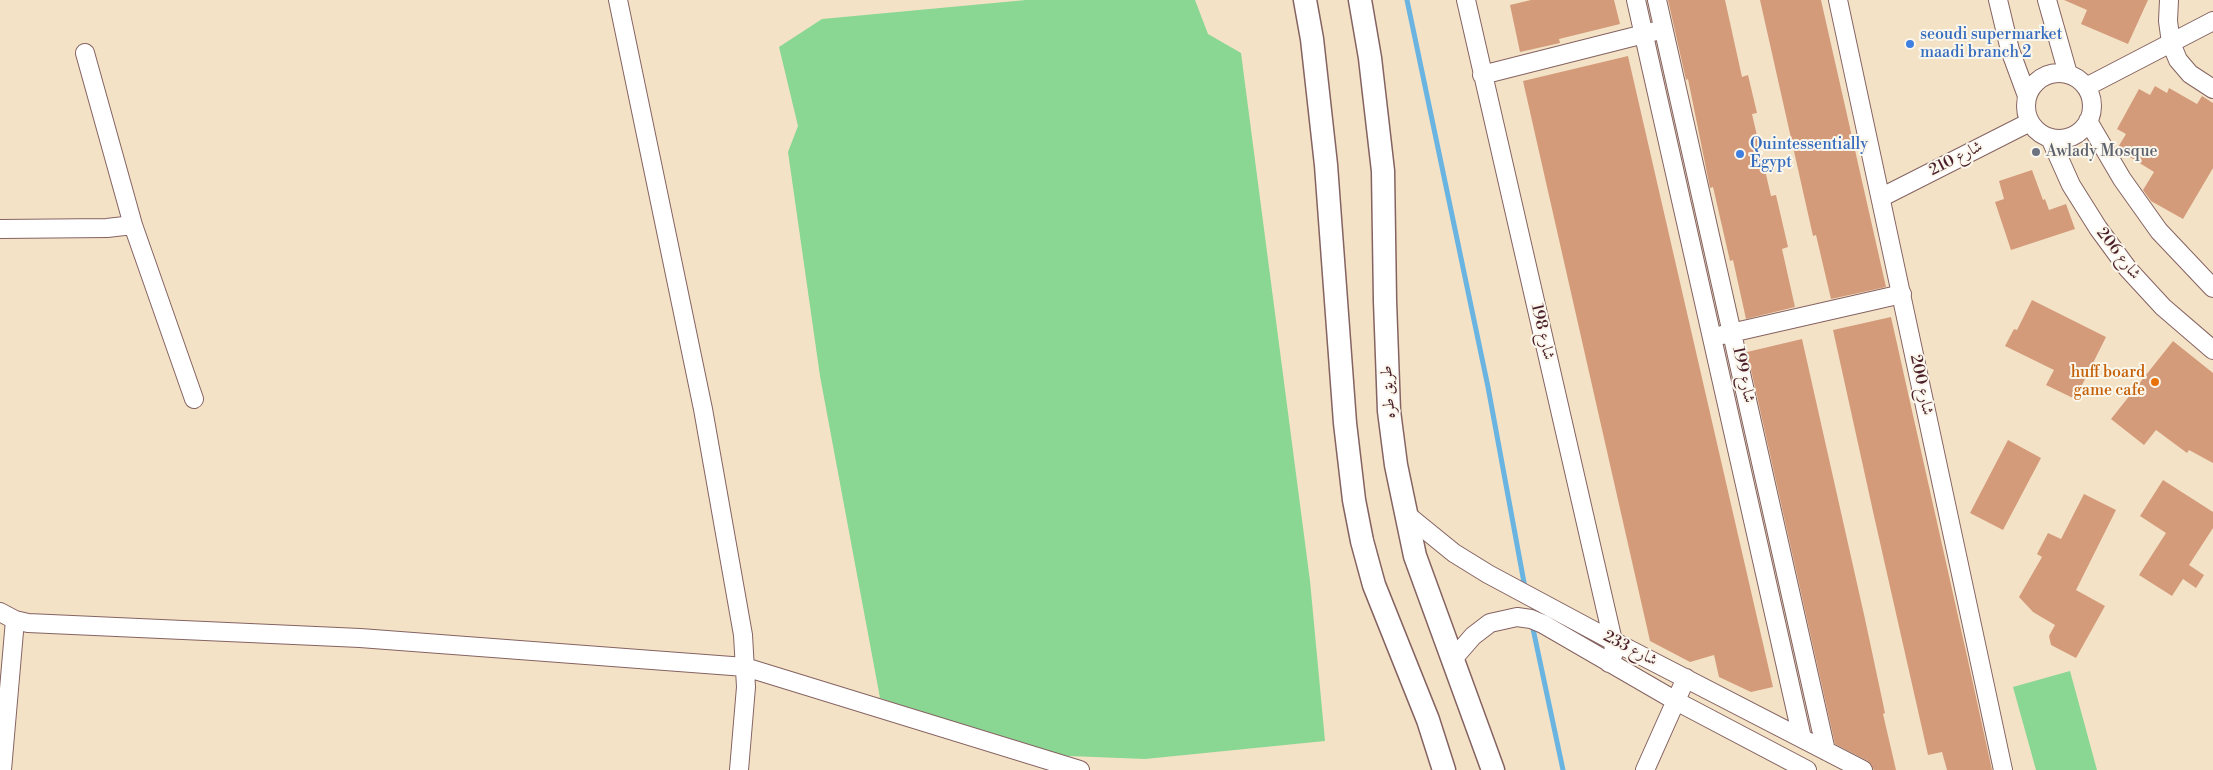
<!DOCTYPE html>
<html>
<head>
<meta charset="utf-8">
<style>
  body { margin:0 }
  canvas { display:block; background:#f3e2c6 }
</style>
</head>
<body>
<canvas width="2213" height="770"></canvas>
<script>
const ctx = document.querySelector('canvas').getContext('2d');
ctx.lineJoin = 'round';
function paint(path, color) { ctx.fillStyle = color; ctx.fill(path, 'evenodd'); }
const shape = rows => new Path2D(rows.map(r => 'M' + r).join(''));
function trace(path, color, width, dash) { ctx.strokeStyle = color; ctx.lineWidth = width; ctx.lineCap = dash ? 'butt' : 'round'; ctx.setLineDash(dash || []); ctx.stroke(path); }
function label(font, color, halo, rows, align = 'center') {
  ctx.font = font + ' "Libre Bodoni",Amiri,serif'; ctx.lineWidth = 4; ctx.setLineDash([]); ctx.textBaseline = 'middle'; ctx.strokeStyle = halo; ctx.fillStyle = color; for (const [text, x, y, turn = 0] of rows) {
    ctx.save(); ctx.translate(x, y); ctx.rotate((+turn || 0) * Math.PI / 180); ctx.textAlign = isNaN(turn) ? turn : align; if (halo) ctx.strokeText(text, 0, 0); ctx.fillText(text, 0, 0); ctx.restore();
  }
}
const green = shape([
  [1026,0,1195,0,1208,34,1241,53,1310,581,1325,741,1145,759,1044,755,880,698,820,376,788,152,798,126,779,47,822,19],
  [2070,671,2097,770,2036,770,2013,687]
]);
const stream = shape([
  [1407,0,1488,387,1525,588],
  [1532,624,1563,770]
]);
const building = shape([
  [1531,0,1614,0,1620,24,1559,39,1560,43,1520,52,1510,5],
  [1668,0,1725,0,1742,77,1748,75,1757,113,1752,114,1771,196,1776,195,1788,247,1782,249,1795,307,1746,319,1733,260,1730,261,1713,187,1710,188,1688,79,1686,80],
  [1760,0,1821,0,1886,287,1831,299,1816,235,1813,236],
  [2064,0,2148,0,2128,44,2081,24,2087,10],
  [1628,56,1773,687,1751,692,1719,677,1714,655,1690,662,1650,641,1523,81],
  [2155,86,2167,93,2169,88,2197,104,2202,96,2213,103,2213,168,2183,219,2151,201,2143,190,2154,172,2117,149,2126,134,2117,129,2139,89,2150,95],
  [2032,170,2043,200,2045,199,2049,210,2066,204,2075,229,2011,250,1995,202,2004,199,1999,181],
  [2032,300,2106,337,2075,399,2046,385,2054,370,2005,346,2014,329,2017,330],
  [1891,317,1967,656,1992,770,1947,770,1942,752,1928,755,1874,516,1833,330],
  [1802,339,1865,619,1885,713,1883,714,1896,770,1874,770,1868,761,1835,744,1747,352],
  [2173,341,2213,373,2213,463,2189,450,2187,453,2156,430,2144,445,2111,419],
  [2008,440,2041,458,2003,530,1970,513],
  [2163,480,2213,512,2213,528,2189,565,2204,575,2196,588,2183,579,2172,596,2139,575,2166,533,2140,516],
  [2084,494,2116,510,2076,590,2105,606,2076,658,2051,645,2049,636,2055,625,2033,612,2019,597,2042,557,2037,554,2048,533,2061,539]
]);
const minor = shape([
  [618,0,703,409,743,635,746,687,739,770],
  [1466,0,1613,641,1614,653,1609,663],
  [1636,0,1802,738],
  [1657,0,1826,751],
  [1838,0,2003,770],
  [1998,0,2010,50,2027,96],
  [2047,0,2068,74],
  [2169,0,2168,21,2171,43,2178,60,2190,74,2213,89],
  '2026 106a33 33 0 1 1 66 0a33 33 0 1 1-66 0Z',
  [1482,75,1656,31],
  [2086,87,2213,21],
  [2088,121,2122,179,2159,231,2213,288],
  [2050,138,2071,185,2098,228,2128,269,2163,307,2213,350],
  [1882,197,2030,122],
  [133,225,194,399],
  [0,229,107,228,133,225,85,53],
  [1722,335,1902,294],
  [1406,514,1454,553,1488,574,1613,641,1863,770],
  [0,612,15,620,28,623,360,638,745,667,1080,770],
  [1453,659,1473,636,1490,623,1517,617,1531,619,1543,624,1676,701,1807,770],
  [2,770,15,620],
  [1645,770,1686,678]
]);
const major = shape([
  [1305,0,1312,39,1326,165,1345,423,1354,500,1362,541,1374,585,1428,720,1444,770],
  [1360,0,1370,58,1383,171,1385,301,1389,411,1396,465,1415,556,1493,770]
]);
const markers = [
  [1910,44,5,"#3f7fe0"],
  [2036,152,5,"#6b7280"],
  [1740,154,5,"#3f7fe0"],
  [2155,382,5,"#e8710a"]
];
const shopNames = [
  ["seoudi supermarket",1920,35],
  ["maadi branch 2",1920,53],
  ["Quintessentially",1750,145],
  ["Egypt",1750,163]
];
const worshipNames = [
  ["Awlady Mosque",2046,152]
];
const streetNames = [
  ["شارع 210",1956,159,-27],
  ["شارع 206",2118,254,52],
  ["شارع 198",1542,332,77],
  ["شارع 199",1743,375,78],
  ["شارع 200",1921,385,78],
  ["طريق طره",1389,392,-94],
  ["شارع 233",1630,649,27]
];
const foodNames = [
  ["huff board",2145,373],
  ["game cafe",2145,391]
];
paint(green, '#8ad794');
trace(stream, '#6ab4e2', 5);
paint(building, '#d49b7b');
trace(minor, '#856361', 20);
trace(major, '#856361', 25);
trace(minor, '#fff', 18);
trace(major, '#fff', 22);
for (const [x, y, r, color] of markers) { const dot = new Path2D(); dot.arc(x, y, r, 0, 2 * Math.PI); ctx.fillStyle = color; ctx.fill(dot); trace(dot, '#fbf7ec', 2); }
label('16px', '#366cbe', '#fbf7ec', shopNames, 'left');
label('16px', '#5b616d', '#fbf7ec', worshipNames, 'left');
label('16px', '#4a1f2b', '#fbf7ec', streetNames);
label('16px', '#c56008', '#fbf7ec', foodNames, 'right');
</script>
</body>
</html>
